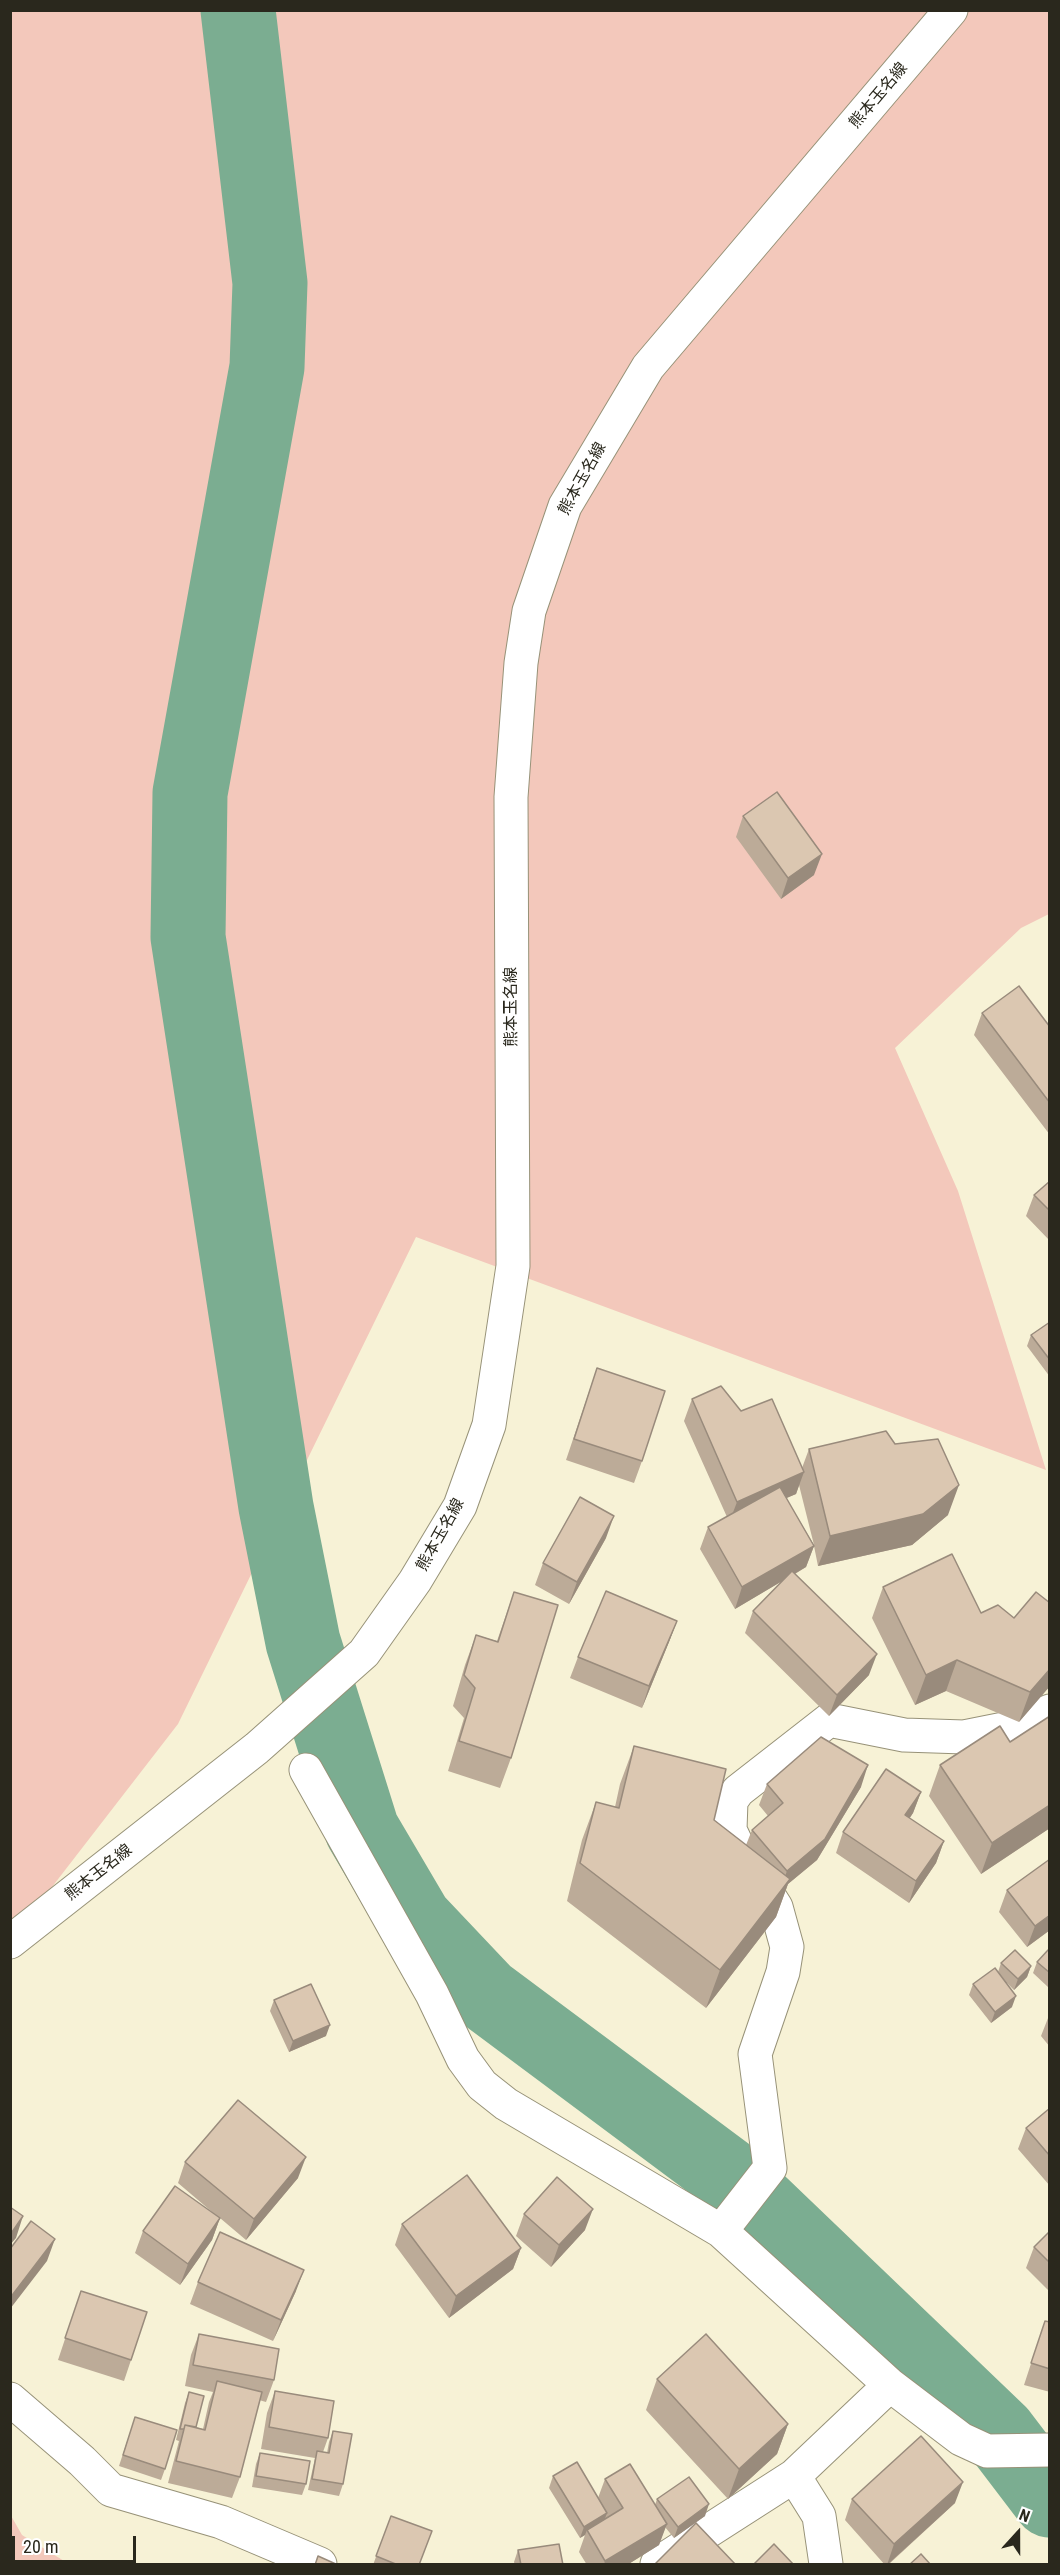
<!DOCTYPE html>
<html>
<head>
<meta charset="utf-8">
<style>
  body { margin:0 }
  #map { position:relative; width:1060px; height:2575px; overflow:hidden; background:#f7f2d6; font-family:"Roboto Condensed",sans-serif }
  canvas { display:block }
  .frame { position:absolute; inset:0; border:12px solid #2a281d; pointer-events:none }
  .north { position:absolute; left:988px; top:2503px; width:60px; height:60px; -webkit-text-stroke:4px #fff; paint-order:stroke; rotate:21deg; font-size:16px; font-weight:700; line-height:24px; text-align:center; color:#2a281d }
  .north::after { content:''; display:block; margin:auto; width:21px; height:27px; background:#2a281d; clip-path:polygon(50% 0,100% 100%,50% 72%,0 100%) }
  .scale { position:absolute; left:12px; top:2536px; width:124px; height:27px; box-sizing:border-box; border:3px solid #2a281d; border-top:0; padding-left:8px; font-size:18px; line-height:21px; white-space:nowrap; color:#2a281d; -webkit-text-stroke:4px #fff; paint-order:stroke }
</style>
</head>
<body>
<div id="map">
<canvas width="1060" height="2575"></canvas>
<div class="frame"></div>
<div class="north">N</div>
<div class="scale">20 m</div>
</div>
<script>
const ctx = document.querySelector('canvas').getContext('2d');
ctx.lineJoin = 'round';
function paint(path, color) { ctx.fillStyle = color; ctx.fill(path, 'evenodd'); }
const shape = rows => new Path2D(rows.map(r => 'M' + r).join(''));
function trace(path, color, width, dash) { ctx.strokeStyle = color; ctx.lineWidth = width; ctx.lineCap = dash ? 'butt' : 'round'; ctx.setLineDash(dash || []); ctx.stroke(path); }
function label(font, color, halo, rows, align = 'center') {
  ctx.font = font + ' "Roboto Condensed","Noto Sans JP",sans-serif'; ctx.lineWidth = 4.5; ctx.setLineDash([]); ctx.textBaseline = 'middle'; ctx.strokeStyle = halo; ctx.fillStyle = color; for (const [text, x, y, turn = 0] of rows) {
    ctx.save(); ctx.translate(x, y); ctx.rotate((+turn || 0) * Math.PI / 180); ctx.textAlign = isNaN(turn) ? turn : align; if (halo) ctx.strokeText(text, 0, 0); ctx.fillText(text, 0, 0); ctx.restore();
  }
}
const green = shape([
  [11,11,1049,11,1049,914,1021,928,895,1048,958,1191,1046,1470,416,1237,178,1724,11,1940],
  [10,2514,22,2535,69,2564,11,2564]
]);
const river = shape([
  [238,10,270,283,267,367,190,793,188,937,276,1507,303,1642,362,1830,415,1920,485,1994,736,2181,999,2433,1050,2500]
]);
const minor = shape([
  [306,1770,432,1994,463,2059,482,2085,506,2104,721,2231,890,2385,961,2439,987,2451,1050,2450],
  [721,2231,770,2168,755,2054,783,1972,787,1947,776,1907,738,1847,730,1830,731,1801,738,1791,829,1720,904,1735,964,1737,1009,1728,1050,1711],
  [10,2399,82,2461,111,2490,221,2522,320,2564],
  [794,2476,819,2516,826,2564],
  [657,2564,794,2476,890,2385]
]);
const major = shape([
  [10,1942,257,1748,364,1653,415,1581,460,1506,489,1425,513,1266,511,797,521,663,529,611,565,506,648,367,951,10]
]);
const wall = shape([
  [743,816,814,875,781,899,736,837],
  [982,1013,1050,1027,1050,1135,974,1035],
  [1050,1181,1050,1241,1026,1216,1034,1195],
  [1050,1322,1050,1377,1027,1346,1031,1335],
  [597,1368,642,1461,634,1483,566,1460],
  [692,1399,741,1411,802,1468,809,1449,948,1515,912,1545,818,1566,814,1546,806,1567,795,1574,869,1675,829,1716,745,1633,753,1611,782,1581,735,1609,700,1549,708,1527,727,1517,684,1421],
  [799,1485,814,1545,786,1498,796,1494],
  [606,1538,569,1604,535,1585,543,1563],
  [883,1587,981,1613,1014,1618,1050,1603,1050,1686,1019,1722,946,1691,915,1705,872,1618],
  [514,1592,511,1758,500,1788,448,1771,464,1718,453,1706,465,1665,476,1635,497,1641],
  [677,1621,669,1642,642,1708,570,1678,578,1657],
  [1050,1716,1050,1828,981,1874,929,1796,940,1765,1010,1742],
  [634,1746,714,1820,746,1845,752,1830,768,1816,759,1805,767,1784,861,1787,817,1860,788,1884,776,1917,706,2008,567,1901,582,1840,596,1802,615,1807,620,1784],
  [921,1792,913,1813,909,1819,944,1841,936,1863,909,1903,836,1853,843,1832],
  [1050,1859,1050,1930,1027,1947,999,1912,1007,1890],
  [1050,1951,1050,1984,1048,1987,1033,1973,1037,1962],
  [1001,1963,1031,1966,1027,1977,1014,1990,1007,1983,1012,2007,991,2023,969,1995,973,1984,998,1972],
  [274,2000,326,2036,289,2052,270,2011],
  [1050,2013,1050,2047,1041,2036],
  [1050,2108,1050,2186,1018,2149,1026,2128],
  [185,2162,298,2178,246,2240,220,2218,212,2240,180,2285,135,2253,143,2231,218,2217,178,2183],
  [524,2214,585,2230,551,2267,516,2236],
  [402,2224,521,2248,513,2269,449,2318,395,2245],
  [1050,2231,1050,2292,1026,2268,1034,2247],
  [198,2282,296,2291,273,2341,190,2304],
  [81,2291,131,2360,124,2381,58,2360],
  [1045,2321,1050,2322,1050,2392,1024,2385],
  [199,2334,274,2380,266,2402,259,2400,240,2477,232,2498,168,2483,179,2441,176,2440,185,2403,189,2392,196,2427,203,2429,209,2402,213,2392,185,2386,191,2355],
  [657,2379,788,2424,777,2454,728,2499,646,2410],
  [275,2391,328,2438,323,2452,327,2453,329,2442,333,2431,343,2484,339,2496,308,2490,315,2458,261,2449,267,2413],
  [135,2417,165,2469,161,2480,119,2466],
  [260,2453,306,2484,302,2495,252,2487,256,2464],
  [553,2476,598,2498,605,2479,655,2505,657,2499,705,2516,674,2538,665,2527,659,2545,627,2565,587,2565,579,2552,585,2535,580,2538,549,2488],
  [852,2499,955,2503,888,2565,885,2565,845,2520],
  [391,2516,419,2565,373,2565],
  [518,2550,563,2565,515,2565,514,2562]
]);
const shadedWall = shape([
  [822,854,814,875,781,899,788,878],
  [804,1472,796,1494,729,1523,737,1502],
  [959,1485,948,1515,912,1545,818,1566,830,1536],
  [614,1516,606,1538,569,1604,577,1582],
  [814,1546,806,1567,735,1609,742,1587],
  [677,1621,669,1642,642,1708,649,1686],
  [877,1654,869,1675,829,1716,837,1695],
  [957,1660,946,1691,915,1705,926,1675],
  [1050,1669,1050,1686,1019,1722,1030,1692],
  [868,1765,861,1787,817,1860,788,1884,776,1917,706,2008,720,1970,779,1892,787,1871],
  [921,1792,913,1813,897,1837,905,1815],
  [1050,1805,1050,1828,981,1874,992,1843],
  [944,1841,936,1863,909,1903,916,1881],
  [1050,1915,1050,1930,1027,1947,1035,1926],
  [1031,1966,1027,1977,1014,1990,1018,1979],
  [1016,1996,1012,2007,991,2023,995,2012],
  [330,2025,326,2036,289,2052,293,2041],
  [306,2157,298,2178,246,2240,254,2219],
  [593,2209,585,2230,551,2267,559,2245],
  [23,2216,16,2238,10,2245,10,2235],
  [220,2218,212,2240,180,2285,188,2264],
  [55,2239,47,2261,10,2309,10,2298],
  [521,2248,513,2269,449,2318,456,2296],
  [304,2270,296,2291,273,2341,281,2320],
  [788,2424,777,2454,728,2499,739,2469],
  [963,2482,955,2503,887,2565,894,2544],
  [709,2504,705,2516,674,2538,678,2527],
  [607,2513,603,2524,587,2530,585,2535,580,2538,584,2527],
  [667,2524,659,2545,627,2565,604,2565,605,2561]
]);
const building = shape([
  [777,792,822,854,788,878,743,816,777,792],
  [1019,986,1050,1027,1050,1103,982,1013,1019,986],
  [1050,1181,1050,1211,1034,1195,1050,1181],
  [1050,1322,1050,1360,1031,1335,1050,1322],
  [597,1368,665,1391,642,1461,574,1439,597,1368],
  [721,1386,741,1411,772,1399,804,1472,737,1502,692,1399,721,1386],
  [886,1431,895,1444,938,1439,959,1485,923,1514,830,1536,809,1449,886,1431],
  [780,1487,814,1546,742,1587,708,1527,780,1487],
  [580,1497,614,1516,577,1582,543,1563,580,1497],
  [952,1554,981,1613,998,1605,1014,1618,1036,1592,1050,1603,1050,1669,1030,1692,957,1660,926,1675,883,1587,952,1554],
  [792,1571,877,1654,837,1695,753,1611,792,1571],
  [606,1591,677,1621,649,1686,578,1657,606,1591],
  [514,1592,558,1605,511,1758,459,1741,475,1688,464,1675,476,1635,498,1642,514,1592],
  [1050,1716,1050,1805,992,1843,940,1765,1000,1726,1010,1742,1050,1716],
  [821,1737,868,1765,825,1839,787,1871,752,1830,783,1803,767,1784,821,1737],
  [634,1746,726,1769,714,1820,790,1879,720,1970,580,1863,596,1802,619,1808,634,1746],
  [886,1769,921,1792,905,1815,944,1841,916,1881,843,1832,886,1769],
  [1050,1859,1050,1915,1035,1926,1007,1890,1050,1859],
  [1015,1950,1031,1966,1018,1979,1001,1963,1015,1950],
  [1048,1950,1050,1951,1050,1973,1037,1962,1048,1950],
  [995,1968,1016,1996,995,2012,973,1984,995,1968],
  [311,1984,330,2025,293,2041,274,2000,311,1984],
  [238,2100,306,2157,254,2219,185,2162,238,2100],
  [1050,2108,1050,2156,1026,2128,1050,2108],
  [467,2175,521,2248,456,2296,402,2224,467,2175],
  [557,2177,593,2209,559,2245,524,2214,557,2177],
  [175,2186,220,2218,188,2264,143,2231,175,2186],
  [10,2207,23,2216,10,2235,10,2207],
  [31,2221,55,2239,10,2298,10,2249,31,2221],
  [1050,2231,1050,2263,1034,2247,1050,2231],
  [220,2232,304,2270,281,2320,198,2282,220,2232],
  [81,2291,147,2312,131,2360,65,2338,81,2291],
  [1045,2321,1050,2322,1050,2369,1031,2363,1045,2321],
  [199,2334,279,2349,274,2380,193,2365,199,2334],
  [706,2334,788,2424,739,2469,657,2379,706,2334],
  [217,2381,262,2392,240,2477,176,2461,185,2425,205,2430,217,2381],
  [275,2391,334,2401,328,2438,269,2427,275,2391],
  [189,2392,204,2396,196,2427,185,2425,184,2429,180,2429,189,2392],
  [135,2417,177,2430,165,2469,123,2455,135,2417],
  [333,2431,352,2434,343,2484,312,2479,317,2451,329,2453,333,2431],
  [921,2436,963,2482,894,2544,852,2499,921,2436],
  [260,2453,310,2461,306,2484,256,2476,260,2453],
  [577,2462,607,2513,584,2527,553,2476,577,2462],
  [630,2464,667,2524,605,2561,587,2530,623,2508,605,2479,630,2464],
  [689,2477,709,2504,678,2527,657,2499,689,2477],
  [391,2516,432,2531,419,2565,398,2565,376,2556,391,2516],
  [696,2523,736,2565,654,2565,696,2523],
  [559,2544,563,2565,521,2565,518,2550,559,2544],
  [774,2544,794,2565,753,2565,774,2544],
  [921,2554,931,2565,909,2565,921,2554],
  [318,2556,338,2565,315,2565,318,2556]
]);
const streetNames = [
  ["熊本玉名線",879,96,-50],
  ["熊本玉名線",583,479,-61],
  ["熊本玉名線",512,1007,-90],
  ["熊本玉名線",441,1535,-61],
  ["熊本玉名線",99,1873,-38]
];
paint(green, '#f3c8bb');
trace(river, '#7bad91', 75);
trace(minor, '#979278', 35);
trace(major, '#979278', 35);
trace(minor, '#fff', 33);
trace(major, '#fff', 33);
paint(wall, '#bcab98');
paint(shadedWall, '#998b7c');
paint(building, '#dbc7b1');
trace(building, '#998b7c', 1.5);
label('16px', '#2a281d', '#fff', streetNames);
</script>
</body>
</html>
